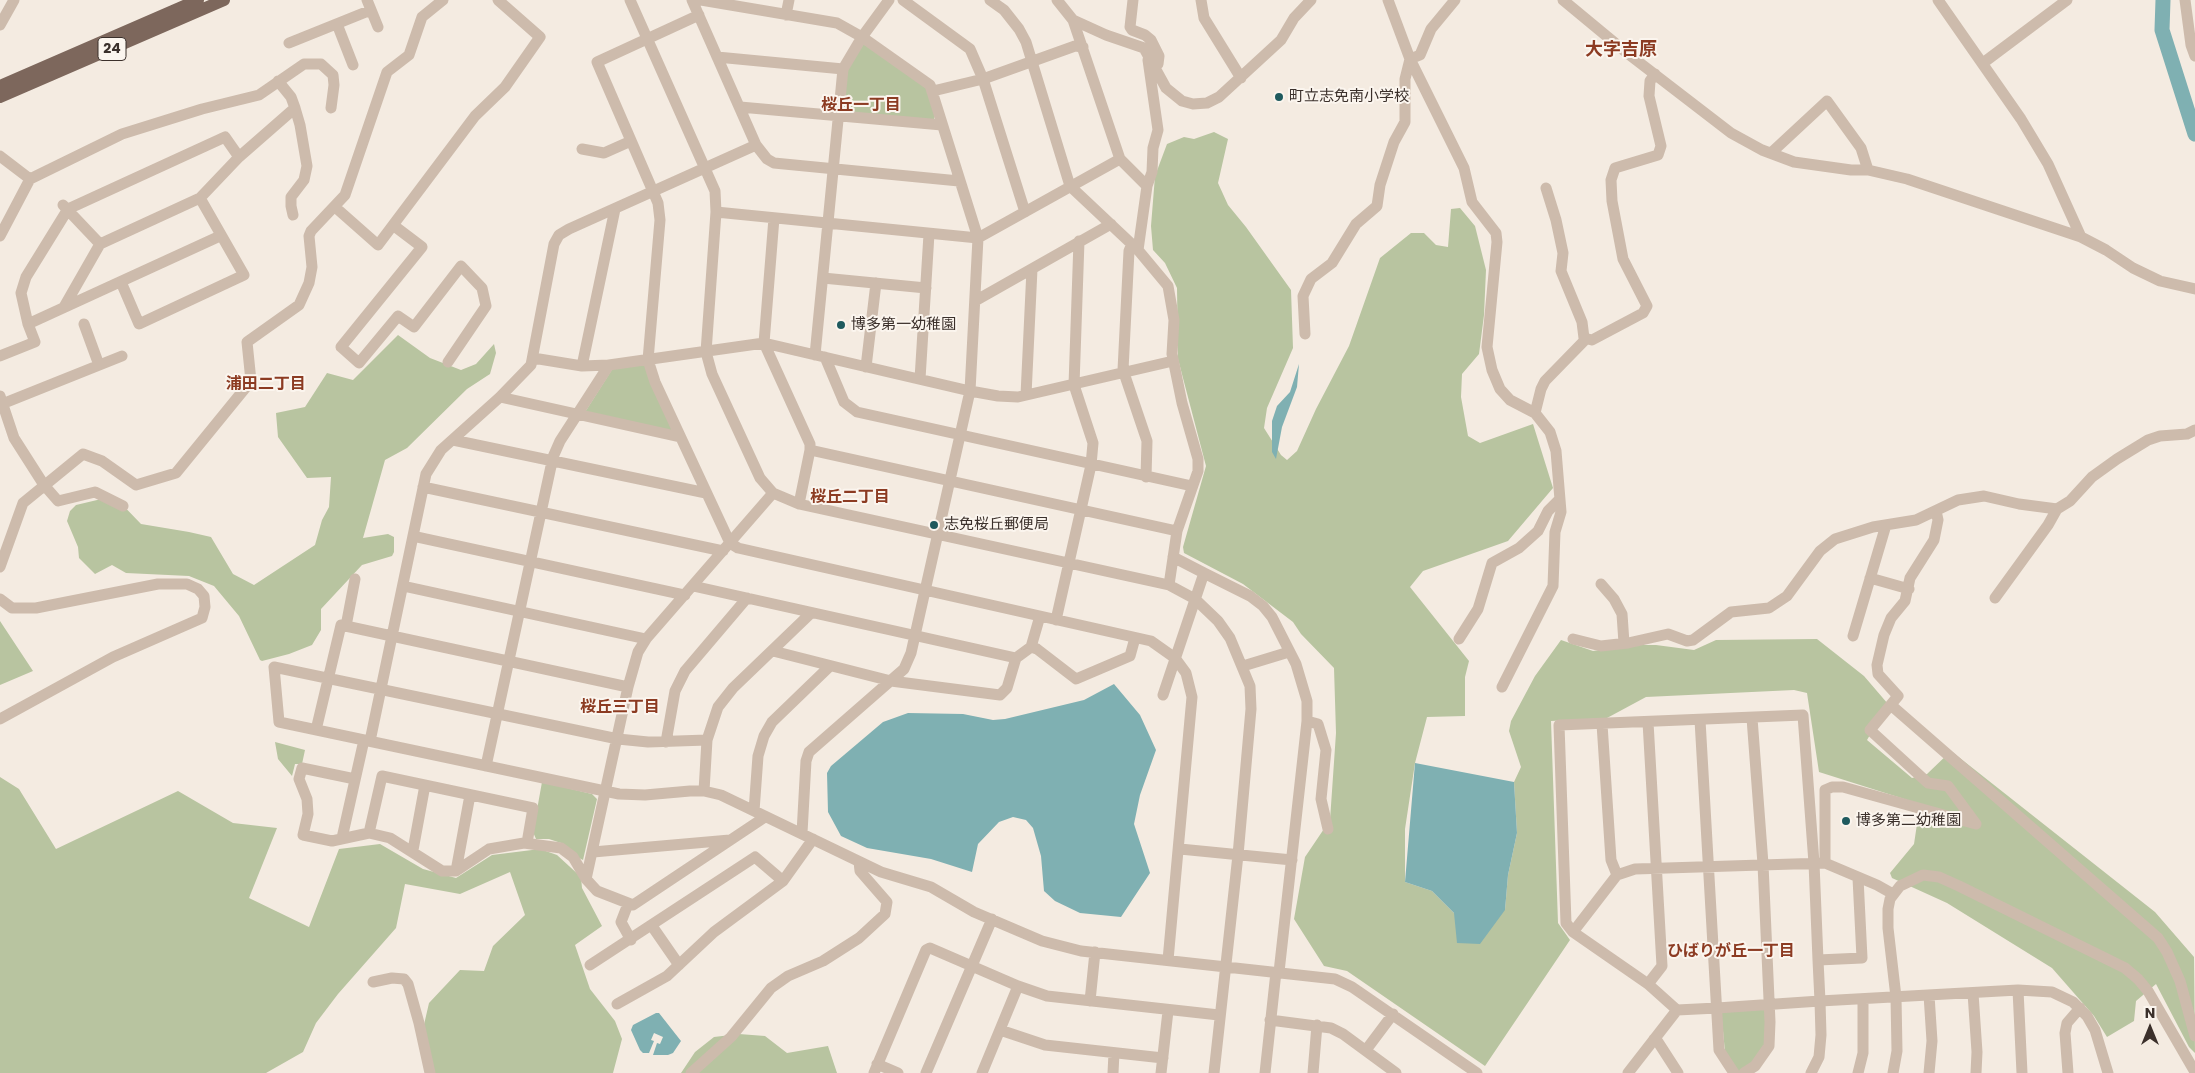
<!DOCTYPE html>
<html>
<head>
<meta charset="utf-8">
<style>
  body { margin:0 }
  #map { position:relative; width:2195px; height:1073px; overflow:hidden; background:#f4ebe1; font-family:Poppins,sans-serif }
  canvas { display:block }
  .north { position:absolute; left:2125px; top:1003px; width:50px; height:50px; -webkit-text-stroke:4px #fbf5ee; paint-order:stroke; rotate:0deg; font-size:14px; font-weight:700; line-height:20px; text-align:center; color:#3b302b }
  .north::after { content:''; display:block; margin:auto; width:18px; height:22px; background:#3b302b; clip-path:polygon(50% 0,100% 100%,50% 72%,0 100%) }
</style>
</head>
<body>
<div id="map">
<canvas width="2195" height="1073"></canvas>
<div class="north">N</div>
</div>
<script>
const ctx = document.querySelector('canvas').getContext('2d');
ctx.lineJoin = 'round';
function paint(path, color) { ctx.fillStyle = color; ctx.fill(path, 'evenodd'); }
const shape = rows => new Path2D(rows.map(r => 'M' + r).join(''));
function trace(path, color, width, dash) { ctx.strokeStyle = color; ctx.lineWidth = width; ctx.lineCap = dash ? 'butt' : 'round'; ctx.setLineDash(dash || []); ctx.stroke(path); }
function label(font, color, halo, rows, align = 'center') {
  ctx.font = font + ' Poppins,"Noto Sans JP",sans-serif'; ctx.lineWidth = 4; ctx.setLineDash([]); ctx.textBaseline = 'middle'; ctx.strokeStyle = halo; ctx.fillStyle = color; for (const [text, x, y, turn = 0] of rows) {
    ctx.save(); ctx.translate(x, y); ctx.rotate((+turn || 0) * Math.PI / 180); ctx.textAlign = isNaN(turn) ? turn : align; if (halo) ctx.strokeText(text, 0, 0); ctx.fillText(text, 0, 0); ctx.restore();
  }
}
const green = shape([
  [863,43,927,88,935,116,933,122,843,111,845,69],
  [1214,132,1228,139,1218,183,1228,205,1246,227,1291,290,1293,348,1267,408,1264,428,1281,455,1287,460,1297,451,1316,409,1349,346,1380,258,1411,233,1424,233,1436,245,1448,247,1451,209,1460,208,1475,226,1486,270,1484,315,1479,354,1462,374,1461,397,1468,436,1480,443,1533,424,1553,488,1508,541,1423,571,1410,587,1469,661,1465,677,1465,716,1427,717,1415,763,1405,829,1405,882,1432,891,1454,913,1505,910,1508,875,1517,833,1514,782,1521,767,1509,731,1511,721,1535,676,1561,640,1593,651,1635,645,1656,645,1694,650,1716,640,1817,639,1864,676,1888,704,1867,740,1912,778,1927,774,1951,751,2155,912,2194,957,2195,1053,2189,1047,2156,984,2136,1001,2134,1021,2107,1037,2094,1016,2052,968,1947,903,1892,878,1890,873,1914,844,1920,804,1819,772,1807,693,1794,690,1646,697,1607,718,1551,721,1558,923,1570,940,1485,1066,1347,971,1324,966,1294,919,1305,857,1330,820,1336,733,1334,668,1301,634,1293,622,1243,584,1184,553,1183,547,1206,466,1178,359,1177,288,1165,263,1153,250,1151,226,1155,176,1167,144,1184,137,1194,139],
  [398,335,430,358,461,370,476,364,494,344,496,353,490,374,467,389,407,448,385,460,363,538,388,534,394,537,394,552,392,556,362,565,321,609,321,630,312,645,289,654,262,661,260,660,239,616,214,586,189,576,126,573,112,565,95,574,79,558,78,547,67,521,70,511,76,505,114,496,141,524,189,532,211,537,233,574,254,585,315,545,322,520,329,507,331,477,307,478,278,437,276,413,305,407,327,373,353,380],
  [646,363,673,431,585,412,613,368],
  [0,621,33,671,0,685],
  [275,742,305,750,302,764,295,764,292,776,278,759],
  [0,777,19,789,56,849,178,791,233,823,277,828,249,898,309,927,339,849,380,844,423,869,456,878,492,855,540,849,557,855,581,877,582,888,602,926,575,945,590,989,615,1021,622,1039,613,1073,435,1073,420,1042,429,1003,460,970,484,971,493,946,525,915,510,872,460,894,405,884,396,928,338,994,316,1023,303,1052,266,1073,0,1073],
  [542,782,592,794,597,799,583,860,579,858,561,843,549,839,536,839,533,832],
  [1765,1007,1766,1038,1762,1051,1750,1064,1740,1071,1736,1071,1725,1052,1721,1010],
  [739,1034,765,1036,787,1053,828,1046,837,1073,681,1073,695,1052,714,1037]
]);
const water = shape([
  [1299,364,1297,387,1282,427,1276,459,1272,452,1272,421,1277,406,1290,392],
  [1114,684,1140,715,1156,750,1140,795,1134,824,1150,873,1121,917,1080,913,1055,901,1044,891,1041,856,1033,828,1026,820,1013,817,999,822,978,844,972,872,931,859,867,848,841,836,828,812,827,773,831,766,883,722,908,713,963,714,993,720,1005,719,1084,700],
  [1415,763,1514,782,1517,833,1508,875,1505,910,1480,944,1457,943,1454,913,1432,891,1405,882],
  [656,1013,659,1013,681,1041,673,1053,668,1055,653,1055,657,1043,660,1044,663,1037,654,1033,651,1040,654,1041,649,1053,643,1053,640,1050,631,1030,633,1025]
]);
const river = shape([
  [2163,0,2162,30,2195,134]
]);
const minor = shape([
  [367,0,378,27],
  [630,0,715,191,716,212,706,352,712,374,760,478,773,493,799,504,1169,585,1195,599,1218,621,1230,638,1250,686,1251,709,1238,855,1214,1073],
  [692,0,756,145,767,159,774,163,959,181],
  [701,0,837,23,862,37,930,85,978,238,970,391,911,653,904,669,809,752,806,761,802,833],
  [903,0,970,49,983,79,1025,212],
  [990,0,1004,10,1019,29,1026,42,1070,186,1138,250,1168,286,1174,320,1172,354,1182,403,1198,459,1198,471,1177,531,1169,585],
  [1057,0,1073,20,1106,35,1144,48,1166,88,1182,101,1193,104,1207,103,1219,97,1281,40,1294,18,1311,0],
  [1133,0,1130,27,1132,30,1145,35,1151,40,1159,56,1158,64,1155,66],
  [1201,0,1204,18,1241,78],
  [1388,0,1410,59,1464,168,1472,202,1496,233,1497,242,1487,347,1492,370,1500,389,1510,400,1535,413,1550,432,1556,451,1561,512,1555,532,1553,586,1502,687],
  [1563,0,1627,53,1731,133,1762,150,1794,162,1851,170,1868,170,1907,179,2081,237,2106,250,2133,268,2160,281,2195,289],
  [1938,0,2021,119,2048,164,2081,237],
  [2185,0,2191,45,2195,56],
  [699,15,597,62,658,203,660,220,648,360,655,382,730,543,738,548,1151,641,1175,658,1186,673,1192,697,1168,960],
  [786,15,789,0],
  [1073,20,1120,159,1147,186],
  [337,24,353,65],
  [0,25,14,0],
  [289,43,371,10],
  [717,57,843,69],
  [1410,59,1420,55,1431,29,1455,0],
  [1983,63,2067,0],
  [933,91,983,79,1075,46,1083,47],
  [740,107,942,125],
  [582,149,604,153,631,141],
  [1771,153,1827,101,1861,148,1868,170],
  [0,156,30,179],
  [63,205,100,244],
  [335,207,378,245,475,116,505,87,540,37,498,0],
  [716,212,978,238,1120,159],
  [293,215,291,206,291,197,304,180,307,166,300,125,295,108],
  [774,218,764,343,810,444,810,450,1177,531],
  [393,225,422,247,341,347,359,363,398,316,414,327,461,266,482,288,486,306,448,362],
  [0,236,30,179,122,134,202,109,259,95,304,64,321,64,333,75,334,85,331,108],
  [1132,244,1129,251,1123,370,1147,441,1146,477],
  [1138,250,1147,186,1152,172,1153,148,1158,130,1148,60],
  [823,278,926,288],
  [121,282,139,324,244,275,200,198],
  [975,301,1111,224],
  [64,307,100,244,200,198,239,157,295,108,291,97,278,81],
  [28,324,220,236],
  [84,324,99,365],
  [1305,334,1303,296,1311,279,1332,263,1356,224,1377,206,1380,185,1394,142,1405,122,1405,79,1410,59],
  [1584,338,1592,340,1643,313,1647,306,1623,259,1612,201,1611,180,1615,168,1658,155,1661,146,1649,96,1650,81,1655,74],
  [815,355,843,69,862,37,889,0],
  [0,356,35,342,28,324,21,293,26,277,68,209,225,137,239,157],
  [825,357,844,402,857,412,1192,486],
  [533,358,582,366,609,365,764,343,970,391,998,396,1018,397,1173,361],
  [582,366,615,209],
  [866,367,876,283],
  [920,379,929,234],
  [1026,395,1032,269],
  [0,396,14,438,44,485,58,501,95,492,123,506],
  [500,397,680,437],
  [2,404,122,356],
  [1535,413,1541,389,1545,381,1584,341,1584,338,1582,322,1561,271,1563,253,1556,220,1546,188],
  [453,440,706,493],
  [423,487,723,551],
  [799,504,810,450],
  [1936,511,1938,520,1934,540,1910,578,1905,601,1891,618,1884,635,1877,665,1878,674,1898,696,1870,730,1928,783,1948,786,1976,824],
  [413,536,685,595],
  [1173,557,1204,573],
  [0,567,23,503,83,454,102,461,136,485,176,473,251,381,247,342,299,305,309,283,312,267,309,236,311,231,345,195,387,72,409,55,422,17,443,0],
  [1870,578,1909,589],
  [1601,584,1614,599,1622,614,1624,643],
  [403,586,646,639],
  [693,586,1016,658],
  [1995,598,2048,525,2057,509,2070,501,2092,477,2117,459,2148,440,2160,436,2187,434,2195,430],
  [0,599,12,608,36,608,158,584,187,584,198,589,204,596,205,607,202,618,113,657,0,719],
  [1056,620,1091,465,1093,443,1074,385,1079,241],
  [346,626,355,579],
  [1853,636,1886,525],
  [1459,639,1478,609,1492,563,1519,548,1538,531,1548,511,1559,500],
  [1573,639,1601,646,1628,643,1668,634,1687,641,1693,640,1731,612,1769,608,1787,596,1820,551,1835,539,1873,527,1916,520,1958,500,1984,496,2019,504,2057,509],
  [1031,647,1037,649,1076,679,1130,656,1135,638],
  [773,651,891,681,1000,695,1007,688,1016,658,1031,647,1040,616],
  [1243,666,1289,652],
  [1163,695,1204,573,1250,596,1263,606,1272,617,1296,664,1307,701,1307,721,1279,972],
  [1892,706,2158,938,2167,952,2180,981,2195,1036],
  [1700,720,1719,1050,1734,1073],
  [1307,721,1318,724,1326,750,1321,799,1328,829],
  [1602,724,1611,860,1617,875],
  [316,730,341,625,628,687],
  [707,740,648,742,618,739,274,667,279,722,619,794,645,795,690,791,704,791,721,795,881,872,931,887,974,912,1042,941,1081,951,1335,979,1352,987,1477,1073],
  [370,741,426,474,441,450,500,397,531,365,554,244,559,235,569,229,756,145],
  [666,742,675,691,685,671,747,598],
  [486,766,553,457,560,441,609,365],
  [355,779,302,768,299,779,307,799,308,814,303,835,332,841,369,833,390,838,442,871,456,871,489,849,524,843,561,848,573,857,586,879,597,891,633,905,765,817],
  [704,791,707,740,718,707,733,688,811,613],
  [754,811,758,756,764,736,772,722,830,666],
  [369,833,382,776,533,808,527,843],
  [342,838,364,740],
  [1180,849,1292,860],
  [413,850,425,785],
  [593,852,730,840],
  [1825,863,1825,790,1832,787,1843,787,1976,824],
  [456,871,470,795],
  [586,879,628,687,638,652,646,639,773,493],
  [628,904,621,922,631,940],
  [652,926,679,965],
  [1573,932,1617,875,1635,869,1825,863,1877,885,1893,894],
  [1818,960,1862,958,1858,878],
  [590,965,755,857,783,881],
  [373,982,392,978,404,979,408,984,419,1023,430,1073],
  [1648,984,1662,966,1648,722],
  [2018,990,2022,1073],
  [1973,993,1977,1052,1976,1073],
  [1929,995,1932,1041,1929,1073],
  [1090,1001,1095,952],
  [617,1004,667,976,714,932,783,881,813,839],
  [1270,1020,1331,1028,1343,1034,1396,1073],
  [1000,1030,1045,1045,1163,1058],
  [1654,1039,1658,1042,1678,1073],
  [1366,1050,1393,1014],
  [877,1064,898,1073],
  [691,1073,731,1037,771,988,788,976,823,961,859,938,885,914,887,902,860,871,859,862],
  [874,1073,926,950,930,948,1018,986,1047,996,1219,1015],
  [926,1073,992,919],
  [982,1073,1018,986],
  [1113,1073,1114,1053],
  [1161,1073,1168,1011],
  [1265,1073,1276,972],
  [1313,1073,1317,1025],
  [1628,1073,1677,1010],
  [1744,1073,1755,1066,1769,1046,1770,1022,1763,864,1752,718],
  [1811,1073,1819,1057,1821,1035,1820,1001,1818,960,1814,863,1803,715,1559,725,1566,923,1573,932,1648,984,1677,1010,1717,1008,1820,1001,2018,990,2052,992,2073,1002,2087,1016,2095,1030,2108,1073],
  [1858,1073,1863,1053,1863,999],
  [1893,1073,1897,1051,1896,997,1888,928,1888,909,1890,899,1900,886,1923,875,1939,877,1959,886,2125,968,2138,979,2148,991,2195,1072],
  [2068,1073,2065,1033,2067,1023,2080,1008]
]);
const major = shape([
  [0,86,198,0],
  [0,97,224,0]
]);
const markers = [
  [1279,97,5,"#1f5a5e"],
  [841,325,5,"#1f5a5e"],
  [934,525,5,"#1f5a5e"],
  [1846,821,5,"#1f5a5e"]
];
const shields = [
  [112,49,28]
];
const shieldNames = [
  ["24",112,49]
];
const poiNames = [
  ["町立志免南小学校",1289,97],
  ["博多第一幼稚園",851,325],
  ["志免桜丘郵便局",944,525],
  ["博多第二幼稚園",1856,821]
];
const neighbourhoodNames = [
  ["桜丘一丁目",861,106],
  ["浦田二丁目",266,385],
  ["桜丘二丁目",850,498],
  ["桜丘三丁目",620,708],
  ["ひばりが丘一丁目",1731,952]
];
const quarterNames = [
  ["大字吉原",1621,50]
];
paint(green, '#b8c4a0');
paint(water, '#7fb0b2');
trace(river, '#7fb0b2', 15);
trace(minor, '#cdbbac', 11);
trace(major, '#7d675c', 12);
for (const [x, y, r, color] of markers) { const dot = new Path2D(); dot.arc(x, y, r, 0, 2 * Math.PI); ctx.fillStyle = color; ctx.fill(dot); trace(dot, '#fbf5ee', 2); }
for (const [x, y, w] of shields) { const box = new Path2D(); box.roundRect(x - w / 2, y - 11.5, w, 23, 4); ctx.fillStyle = '#fbf5ee'; ctx.fill(box); trace(box, '#3b302b', 1); }
label('bold 14px', '#3b302b', null, shieldNames);
label('15px', '#3b302b', '#fbf5ee', poiNames, 'left');
label('bold 16px', '#8c3b22', '#fbf5ee', neighbourhoodNames);
label('bold 18px', '#8c3b22', '#fbf5ee', quarterNames);
</script>
</body>
</html>
